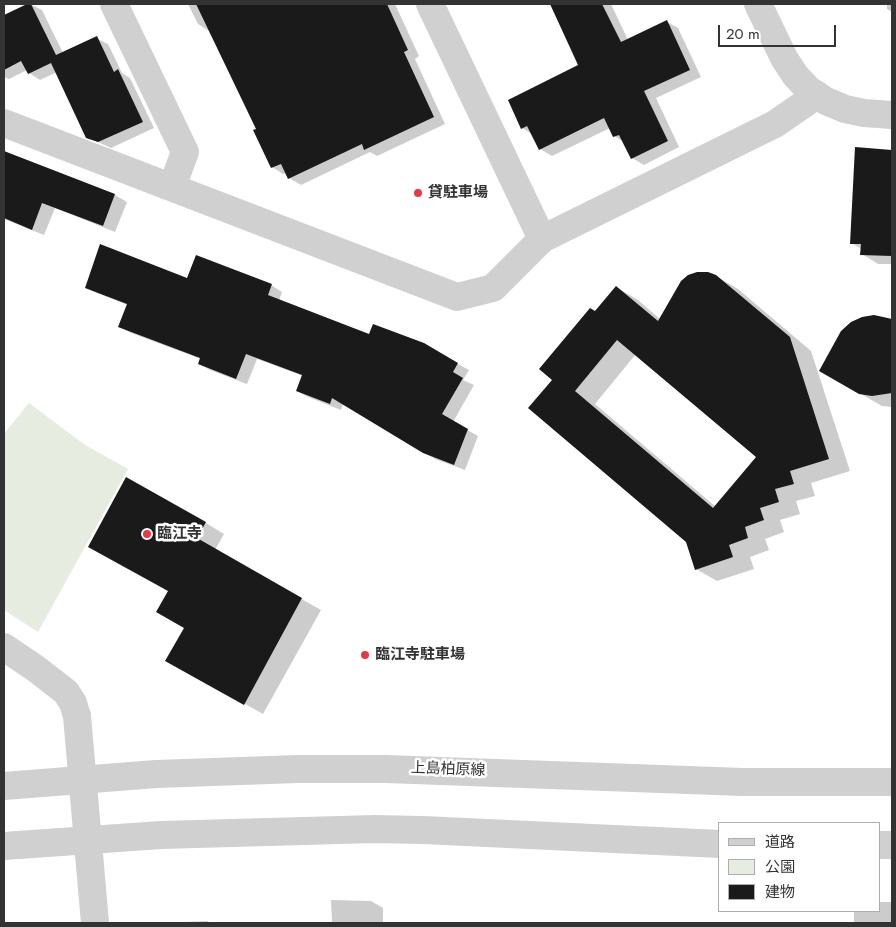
<!DOCTYPE html>
<html>
<head>
<meta charset="utf-8">
<style>
  body { margin:0 }
  #map { position:relative; width:896px; height:927px; overflow:hidden; background:#fff; font-family:Jost,"Noto Sans JP",sans-serif }
  canvas { display:block }
  .frame { position:absolute; inset:0; border:5px solid #333; pointer-events:none }
  .legend { position:absolute; left:718px; top:822px; width:162px; height:90px; box-sizing:border-box; background:#fff; border:1px solid #adadad; margin:0; padding:6px 9px; list-style:none; font-size:15px; color:#333 }
  .legend li { display:flex; align-items:center; gap:10px; height:25px }
  .legend b { width:25px; border:1px solid #adadad }
  .scale { position:absolute; left:718px; top:25px; width:118px; height:22px; box-sizing:border-box; border:2px solid #333; border-top:0; padding-left:6px; font-size:15px; line-height:18px; white-space:nowrap; color:#333; -webkit-text-stroke:4px #fff; paint-order:stroke }
</style>
</head>
<body>
<div id="map">
<canvas width="896" height="927"></canvas>
<div class="frame"></div>
<ul class="legend">
<li><b style="height:6px;background:#d0d0d0"></b>道路</li>
<li><b style="height:14px;background:#e6ecdf"></b>公園</li>
<li><b style="height:14px;background:#1a1a1a"></b>建物</li>
</ul>
<div class="scale">20 m</div>
</div>
<script>
const ctx = document.querySelector('canvas').getContext('2d');
ctx.lineJoin = 'round';
function paint(path, color) { ctx.fillStyle = color; ctx.fill(path, 'evenodd'); }
const shape = rows => new Path2D(rows.map(r => 'M' + r).join(''));
function trace(path, color, width, dash) { ctx.strokeStyle = color; ctx.lineWidth = width; ctx.lineCap = dash ? 'butt' : 'round'; ctx.setLineDash(dash || []); ctx.stroke(path); }
function label(font, color, halo, rows, align = 'center') {
  ctx.font = font + ' Jost,"Noto Sans JP",sans-serif'; ctx.lineWidth = 5; ctx.setLineDash([]); ctx.textBaseline = 'middle'; ctx.strokeStyle = halo; ctx.fillStyle = color; for (const [text, x, y, turn = 0] of rows) {
    ctx.save(); ctx.translate(x, y); ctx.rotate((+turn || 0) * Math.PI / 180); ctx.textAlign = isNaN(turn) ? turn : align; if (halo) ctx.strokeText(text, 0, 0); ctx.fillText(text, 0, 0); ctx.restore();
  }
}
const green = shape([
  [29,403,85,445,128,469,38,632,4,610,4,434]
]);
const shadow = shape([
  [30,4,42,10,63,53,96,38,108,44,122,73,130,78,154,128,111,148,87,137,57,72,40,80,29,73,27,70,9,79,4,77,4,16],
  [188,4,395,4,419,56,415,59,445,124,377,156,370,152,301,185,289,178,286,173,283,174,272,167,258,129,209,31,198,24],
  [548,4,611,4,628,40,667,22,678,28,701,77,656,98,679,147,644,165,632,158,624,142,614,136,610,128,552,156,540,149,532,134,522,128,580,66,552,6],
  [887,4,892,4,892,12,887,9],
  [856,149,892,151,892,264,878,264,862,254,862,249,851,243],
  [4,153,115,195,127,202,115,232,55,208,44,235,4,219],
  [716,276,738,289,811,351,850,471,811,483,815,496,796,501,800,514,780,520,784,532,765,539,769,550,750,557,754,569,717,581,696,569,687,541,554,380,595,312,616,287,638,300,660,319],
  [636,354,758,457,716,507,595,404],
  [188,279,271,285,282,292,279,301,370,336,423,345,469,370,463,380,474,385,453,422,478,436,465,470,435,459,343,404,341,410,308,397,297,391,303,376,257,359,247,384,210,370,199,364,201,359,131,333,120,327,128,305,97,293,86,287],
  [886,319,892,322,892,407,882,406,821,371],
  [206,523,224,534,215,550,321,610,263,714,167,660,186,627,169,591,108,557],
  [331,900,371,901,383,908,383,923,332,923],
  [880,902,892,902,892,923,854,923,854,911,880,911],
  [207,921,211,923,163,923]
]);
const building = shape([
  [27,4,31,4,56,55,97,36,114,72,118,69,143,122,98,142,86,138,51,63,28,74,21,61,4,70,4,15],
  [196,4,387,4,408,50,404,52,434,117,364,150,362,144,288,179,281,164,271,168,253,130,256,129],
  [550,4,602,4,621,42,667,20,690,70,644,91,668,141,631,159,619,135,613,137,604,118,539,150,527,126,521,129,508,100,578,65],
  [855,147,892,150,892,256,860,255,861,244,850,244],
  [4,151,115,194,103,226,42,203,32,230,4,218],
  [100,244,187,278,196,255,272,284,268,295,369,334,373,324,424,343,458,363,453,372,463,378,442,414,468,429,454,465,423,453,332,398,330,404,296,391,302,375,246,354,236,379,198,364,200,358,118,327,127,304,85,288],
  [697,272,708,272,716,275,790,337,829,459,790,471,794,484,775,489,779,502,760,508,764,520,745,527,748,538,729,545,733,557,695,570,686,542,528,408,552,380,539,369,590,308,595,311,616,286,658,321,681,281,688,275],
  [617,340,756,457,713,508,575,391],
  [874,315,892,319,892,393,872,396,859,394,819,371,841,331,851,322,862,317],
  [126,477,206,522,197,538,302,598,244,705,165,661,184,628,156,612,168,591,88,547]
]);
const minor = shape([
  [114,4,185,152,172,187],
  [430,4,542,239],
  [4,123,457,297,493,288,542,239,775,124,817,95],
  [4,647,35,668,66,692,73,703,77,716,95,923]
]);
const tertiary = shape([
  [758,4,784,58,795,75,809,90,826,101,845,109,864,113,892,115],
  [4,786,156,774,298,769,386,769,743,782,892,782],
  [880,845,892,845],
  [4,846,161,835,375,829,423,830,720,844]
]);
const markers = [
  [418,193,5,"#e63946"],
  [147,534,5,"#e63946"],
  [365,655,5,"#e63946"]
];
const poiNames = [
  ["貸駐車場",428,193],
  ["臨江寺",157,534],
  ["臨江寺駐車場",375,655]
];
const streetNames = [
  ["上島柏原線",448,770,2]
];
paint(green, '#e6ecdf');
paint(shadow, '#0003');
paint(building, '#1a1a1a');
trace(minor, '#d0d0d0', 28);
trace(tertiary, '#d0d0d0', 28);
for (const [x, y, r, color] of markers) { const dot = new Path2D(); dot.arc(x, y, r, 0, 2 * Math.PI); ctx.fillStyle = color; ctx.fill(dot); trace(dot, '#fff', 2); }
label('bold 15px', '#333', '#fff', poiNames, 'left');
label('15px', '#333', '#fff', streetNames);
</script>
</body>
</html>
